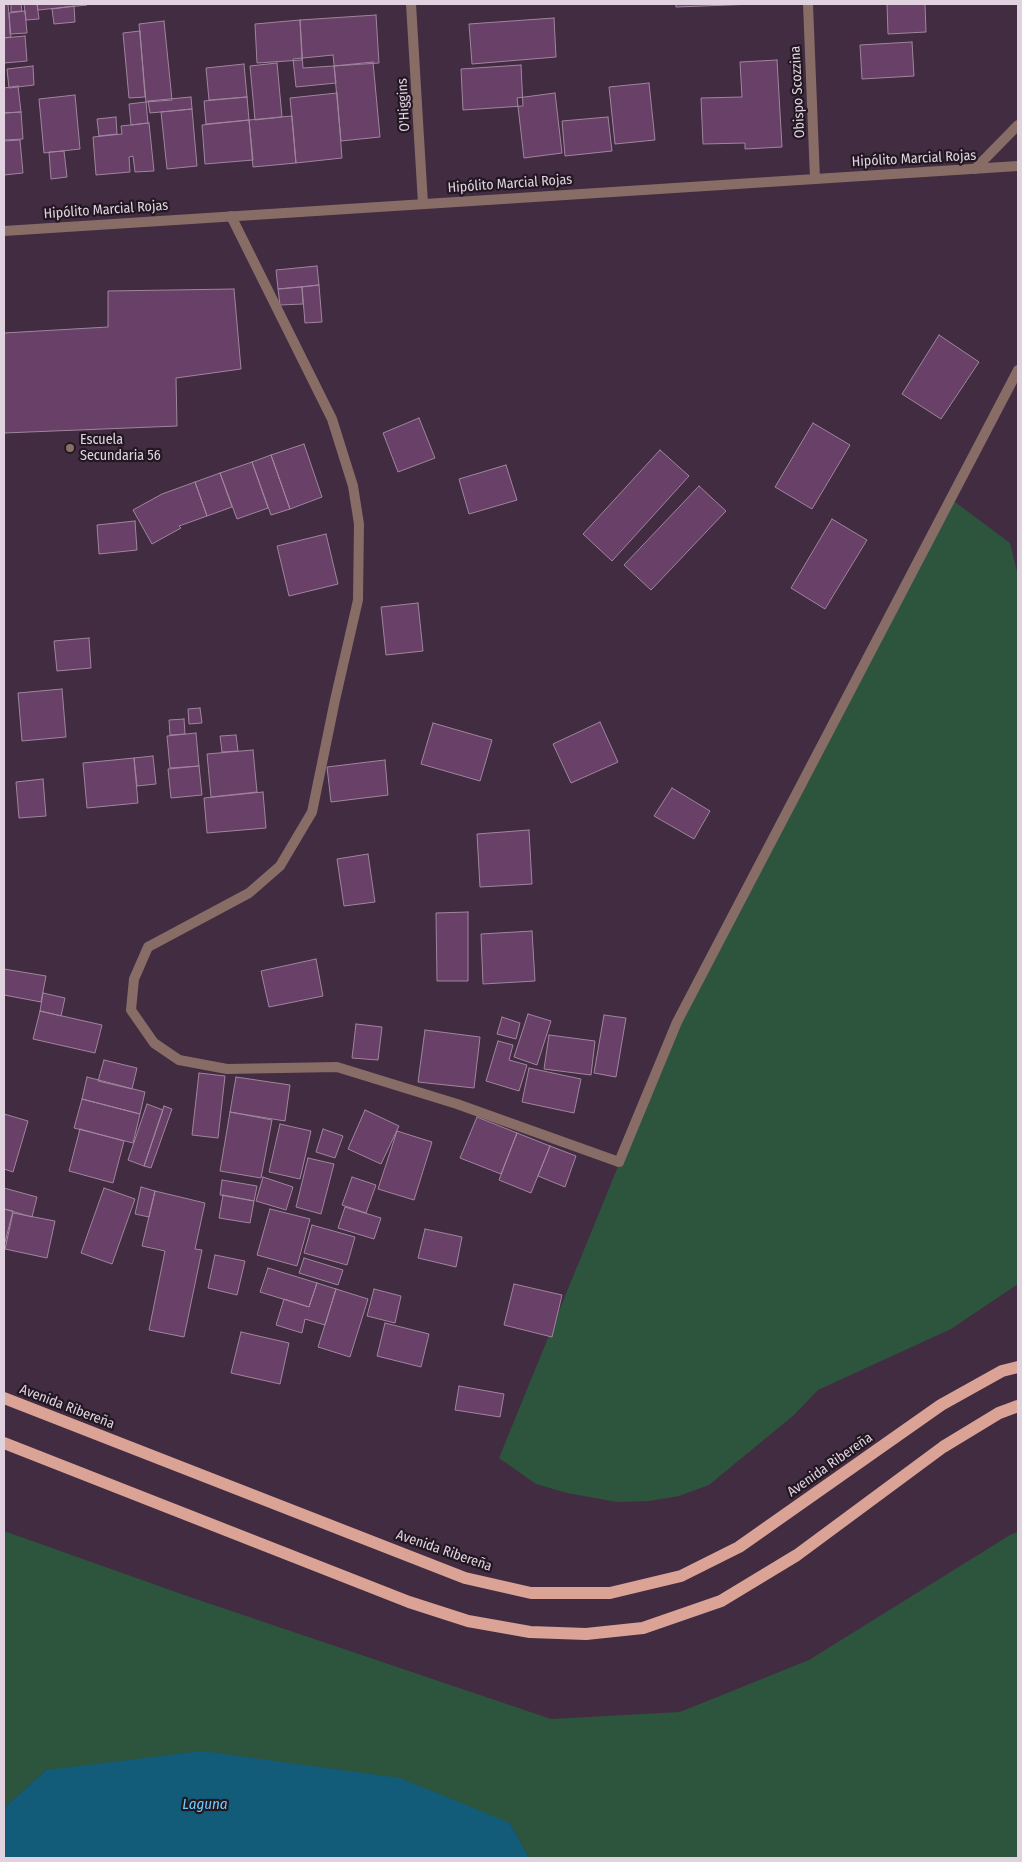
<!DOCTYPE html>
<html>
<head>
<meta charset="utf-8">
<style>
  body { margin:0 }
  #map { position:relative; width:1022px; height:1862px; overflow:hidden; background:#422c41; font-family:"Fira Sans Condensed",sans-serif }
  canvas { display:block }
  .frame { position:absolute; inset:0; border:5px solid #e0d2df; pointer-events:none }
</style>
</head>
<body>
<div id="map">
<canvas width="1022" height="1862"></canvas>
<div class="frame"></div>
</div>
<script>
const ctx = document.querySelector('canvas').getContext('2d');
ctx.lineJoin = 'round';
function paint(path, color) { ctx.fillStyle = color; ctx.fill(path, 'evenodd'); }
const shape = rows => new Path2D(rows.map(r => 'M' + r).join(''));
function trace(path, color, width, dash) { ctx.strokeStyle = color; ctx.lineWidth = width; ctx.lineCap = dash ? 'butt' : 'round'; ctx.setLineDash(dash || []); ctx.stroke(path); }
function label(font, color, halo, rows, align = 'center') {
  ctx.font = font + ' "Fira Sans Condensed",sans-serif'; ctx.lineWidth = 4.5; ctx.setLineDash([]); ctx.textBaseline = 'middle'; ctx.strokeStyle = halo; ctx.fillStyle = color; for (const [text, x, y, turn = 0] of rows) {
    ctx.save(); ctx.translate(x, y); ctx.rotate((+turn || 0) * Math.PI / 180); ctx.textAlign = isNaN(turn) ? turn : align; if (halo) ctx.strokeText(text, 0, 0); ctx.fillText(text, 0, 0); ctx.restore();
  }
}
const green = shape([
  [951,499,1010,543,1018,576,1018,1284,951,1329,818,1390,794,1415,709,1485,679,1496,649,1501,617,1502,567,1493,536,1484,499,1458,677,1022],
  [4,1531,187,1596,551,1719,680,1712,809,1660,1010,1535,1018,1532,1018,1858,529,1858,510,1823,46,1770,4,1808]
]);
const water = shape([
  [202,1751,400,1778,510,1823,529,1858,4,1858,4,1808,46,1770]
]);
const building = shape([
  [4,4,8,4,11,37,4,38,4,4],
  [11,4,21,4,22,11,11,12,11,4],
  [24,4,37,4,39,19,26,20,24,4],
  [37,4,87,4,87,5,38,10,37,4],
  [676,4,756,4,676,7,676,4],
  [887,4,925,4,926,32,888,34,887,4],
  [74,6,75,22,54,24,52,9,74,6],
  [25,11,27,33,10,34,9,13,25,11],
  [376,15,379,63,303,68,300,20,376,15],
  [554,18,556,57,472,64,469,24,554,18],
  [300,20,302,60,257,63,255,24,300,20],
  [164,21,172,100,146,102,139,24,164,21],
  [140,31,145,97,129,98,123,33,140,31],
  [25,36,27,61,4,63,4,38,25,36],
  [912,42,914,76,862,79,860,45,912,42],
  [333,55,336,83,296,87,293,59,333,55],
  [777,60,782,147,745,149,745,143,703,144,701,98,742,97,740,62,777,60],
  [373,62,380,137,341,141,334,66,373,62],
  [277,63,282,117,255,120,250,66,277,63],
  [244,64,247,97,209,100,206,68,244,64],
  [521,65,523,106,463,110,461,69,521,65],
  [33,66,34,85,9,88,7,69,33,66],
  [649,83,655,140,615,144,609,87,649,83],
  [18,86,21,112,4,113,4,88,18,86],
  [337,93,342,158,296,163,290,98,337,93],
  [555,93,562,153,524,158,517,98,555,93],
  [75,95,80,149,44,153,39,99,75,95],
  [191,97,192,109,150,113,148,101,191,97],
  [247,97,249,120,206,124,204,101,247,97],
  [146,102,148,123,131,125,129,104,146,102],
  [192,109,197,166,167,169,161,112,192,109],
  [21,112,23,139,4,140,4,113,21,112],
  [292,116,296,163,253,167,249,120,292,116],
  [116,117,117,134,99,136,97,119,116,117],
  [608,117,612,151,565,156,562,121,608,117],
  [249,120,253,160,205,164,202,125,249,120],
  [149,123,154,171,135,172,133,156,129,157,130,172,96,175,93,137,122,134,121,126,149,123],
  [20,140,23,173,4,175,4,141,20,140],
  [64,151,67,177,51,179,49,152,64,151],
  [317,266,319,285,278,289,276,270,317,266],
  [319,285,322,322,305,323,302,287,319,285],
  [302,287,303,304,280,305,278,289,302,287],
  [234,289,241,369,176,378,177,426,4,433,4,333,108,327,108,291,234,289],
  [939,335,979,362,941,419,902,394,939,335],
  [419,418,435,458,398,472,383,433,419,418],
  [813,423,850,445,812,509,775,487,813,423],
  [304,444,322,497,290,509,271,455,304,444],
  [660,450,689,476,612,561,583,534,660,450],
  [271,455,290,509,271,515,252,462,271,455],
  [252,462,268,508,237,519,220,473,252,462],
  [506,465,517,500,469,514,459,479,506,465],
  [220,473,232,507,207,516,195,482,220,473],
  [195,482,207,516,179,526,181,528,152,544,133,510,162,494,195,482],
  [699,486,726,511,651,590,624,565,699,486],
  [832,519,867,540,825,609,791,588,832,519],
  [135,521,137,550,99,554,97,525,135,521],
  [326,534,338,584,289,596,277,546,326,534],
  [418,603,423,651,386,655,381,607,418,603],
  [89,638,91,668,57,671,54,641,89,638],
  [62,689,66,737,22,741,18,693,62,689],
  [200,708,202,723,189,724,188,709,200,708],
  [184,719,185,734,170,735,169,720,184,719],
  [600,722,618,762,571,783,553,744,600,722],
  [433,723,492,740,480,781,421,764,433,723],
  [196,733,199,766,170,768,167,736,196,733],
  [236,735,238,751,222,752,220,736,236,735],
  [253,750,257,792,211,797,207,754,253,750],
  [153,756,156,784,137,786,134,758,153,756],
  [134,758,138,803,87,808,83,763,134,758],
  [385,760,388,795,331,802,327,767,385,760],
  [199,766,202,795,171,798,168,769,199,766],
  [43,779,46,816,19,818,16,782,43,779],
  [672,788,710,811,694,839,654,816,672,788],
  [263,792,266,828,207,833,204,798,263,792],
  [529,830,532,884,480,887,477,834,529,830],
  [368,854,375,902,344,906,337,859,368,854],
  [468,912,468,981,437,981,436,913,468,912],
  [532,931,535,981,483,984,481,934,532,931],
  [316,959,323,996,269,1007,261,971,316,959],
  [4,969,46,976,41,1002,4,995,4,969],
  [43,993,65,998,61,1016,40,1011,43,993],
  [40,1011,102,1025,95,1053,33,1039,40,1011],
  [528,1014,551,1021,537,1065,514,1057,528,1014],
  [604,1015,626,1018,616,1077,594,1073,604,1015],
  [502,1017,520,1023,516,1039,497,1034,502,1017],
  [356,1024,382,1027,378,1060,352,1058,356,1024],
  [425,1030,480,1037,474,1088,418,1082,425,1030],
  [549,1035,595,1041,591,1075,544,1069,549,1035],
  [498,1041,513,1045,509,1060,527,1065,519,1091,486,1081,498,1041],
  [104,1060,137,1068,132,1089,98,1081,104,1060],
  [529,1068,581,1079,574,1113,522,1102,529,1068],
  [199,1073,225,1076,218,1138,192,1135,199,1073],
  [87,1077,145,1092,140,1114,82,1099,87,1077],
  [236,1077,290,1085,285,1121,230,1112,236,1077],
  [82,1099,140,1114,133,1143,74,1128,82,1099],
  [147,1104,163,1110,144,1166,128,1160,147,1104],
  [164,1106,172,1109,151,1168,144,1166,164,1106],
  [365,1110,399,1126,381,1164,348,1149,365,1110],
  [230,1112,272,1120,261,1178,220,1171,230,1112],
  [4,1114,28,1121,13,1172,4,1169,4,1114],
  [477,1117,517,1133,501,1174,460,1158,477,1117],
  [280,1124,311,1131,300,1179,269,1172,280,1124],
  [80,1129,124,1141,113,1183,69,1171,80,1129],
  [323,1129,343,1136,335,1158,316,1152,323,1129],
  [397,1131,432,1142,414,1200,378,1189,397,1131],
  [517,1133,550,1146,531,1193,499,1180,517,1133],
  [550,1146,576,1156,565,1187,538,1176,550,1146],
  [308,1158,334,1164,321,1214,296,1207,308,1158],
  [263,1177,293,1187,286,1210,256,1201,263,1177],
  [352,1177,376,1185,366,1213,342,1205,352,1177],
  [222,1180,257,1186,254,1201,220,1195,222,1180],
  [141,1187,155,1191,149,1217,135,1214,141,1187],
  [4,1188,37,1197,32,1217,4,1209,4,1188],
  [104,1188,135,1199,112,1264,81,1253,104,1188],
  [155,1191,205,1203,195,1249,202,1250,184,1337,149,1330,165,1251,142,1246,155,1191],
  [223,1195,254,1201,250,1223,219,1218,223,1195],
  [345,1207,381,1218,374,1239,338,1228,345,1207],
  [4,1209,13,1211,4,1246,4,1209],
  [270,1209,310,1219,297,1266,257,1255,270,1209],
  [13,1213,55,1221,47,1258,5,1249,13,1213],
  [312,1225,355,1237,347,1265,304,1253,312,1225],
  [425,1229,462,1237,456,1267,418,1258,425,1229],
  [215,1255,245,1261,237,1295,208,1288,215,1255],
  [304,1258,343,1270,338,1285,299,1273,304,1258],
  [268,1268,317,1283,309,1307,260,1292,268,1268],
  [317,1283,336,1289,325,1325,305,1319,302,1333,276,1325,284,1299,309,1307,317,1283],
  [514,1284,562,1295,552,1337,504,1325,514,1284],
  [336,1289,368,1299,350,1357,318,1347,336,1289],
  [374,1289,401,1296,395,1323,367,1316,374,1289],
  [385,1323,429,1334,421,1367,377,1356,385,1323],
  [241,1332,289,1343,280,1384,231,1373,241,1332],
  [459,1386,504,1394,500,1417,455,1410,459,1386]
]);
const service = shape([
  [975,169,1018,125],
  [231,216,332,419,353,486,359,524,358,600,335,700,312,812,280,866,249,893,148,947,134,979,131,1010,154,1043,179,1060,227,1069,337,1067,457,1104,619,1162]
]);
const minor = shape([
  [411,4,423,204],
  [808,4,815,179],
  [4,231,1018,166],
  [619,1162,677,1022,1018,370]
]);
const primary = shape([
  [4,1398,465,1578,531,1593,610,1593,681,1576,739,1547,941,1405,1002,1371,1018,1367],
  [4,1443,409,1602,468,1621,530,1632,586,1634,643,1628,721,1601,797,1555,943,1447,999,1413,1018,1406]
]);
const markers = [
  [70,448,5,"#8d6e63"]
];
const streetNames = [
  ["Obispo Scozzina",798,92,-93],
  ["O'Higgins",404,105,-93],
  ["Hipólito Marcial Rojas",914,159,-3],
  ["Hipólito Marcial Rojas",510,184,-4],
  ["Hipólito Marcial Rojas",106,210,-4],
  ["Avenida Ribereña",67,1407,21],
  ["Avenida Ribereña",830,1465,-35],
  ["Avenida Ribereña",444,1551,19]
];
const poiNames = [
  ["Escuela",80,440],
  ["Secundaria 56",80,456]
];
const waterNames = [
  ["Laguna",205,1805]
];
paint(green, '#2d543d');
paint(water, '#125c79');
paint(building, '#694068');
trace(building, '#9f859d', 1);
trace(service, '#886c66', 10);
trace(minor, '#886c66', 10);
trace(primary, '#dba296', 12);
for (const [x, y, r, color] of markers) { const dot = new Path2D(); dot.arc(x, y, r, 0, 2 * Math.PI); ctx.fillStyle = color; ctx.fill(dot); trace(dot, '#221822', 2); }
label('14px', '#e0d2df', '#221822', streetNames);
label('14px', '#e0d2df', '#221822', poiNames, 'left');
label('italic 15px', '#6ccefc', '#221822', waterNames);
</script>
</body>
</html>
